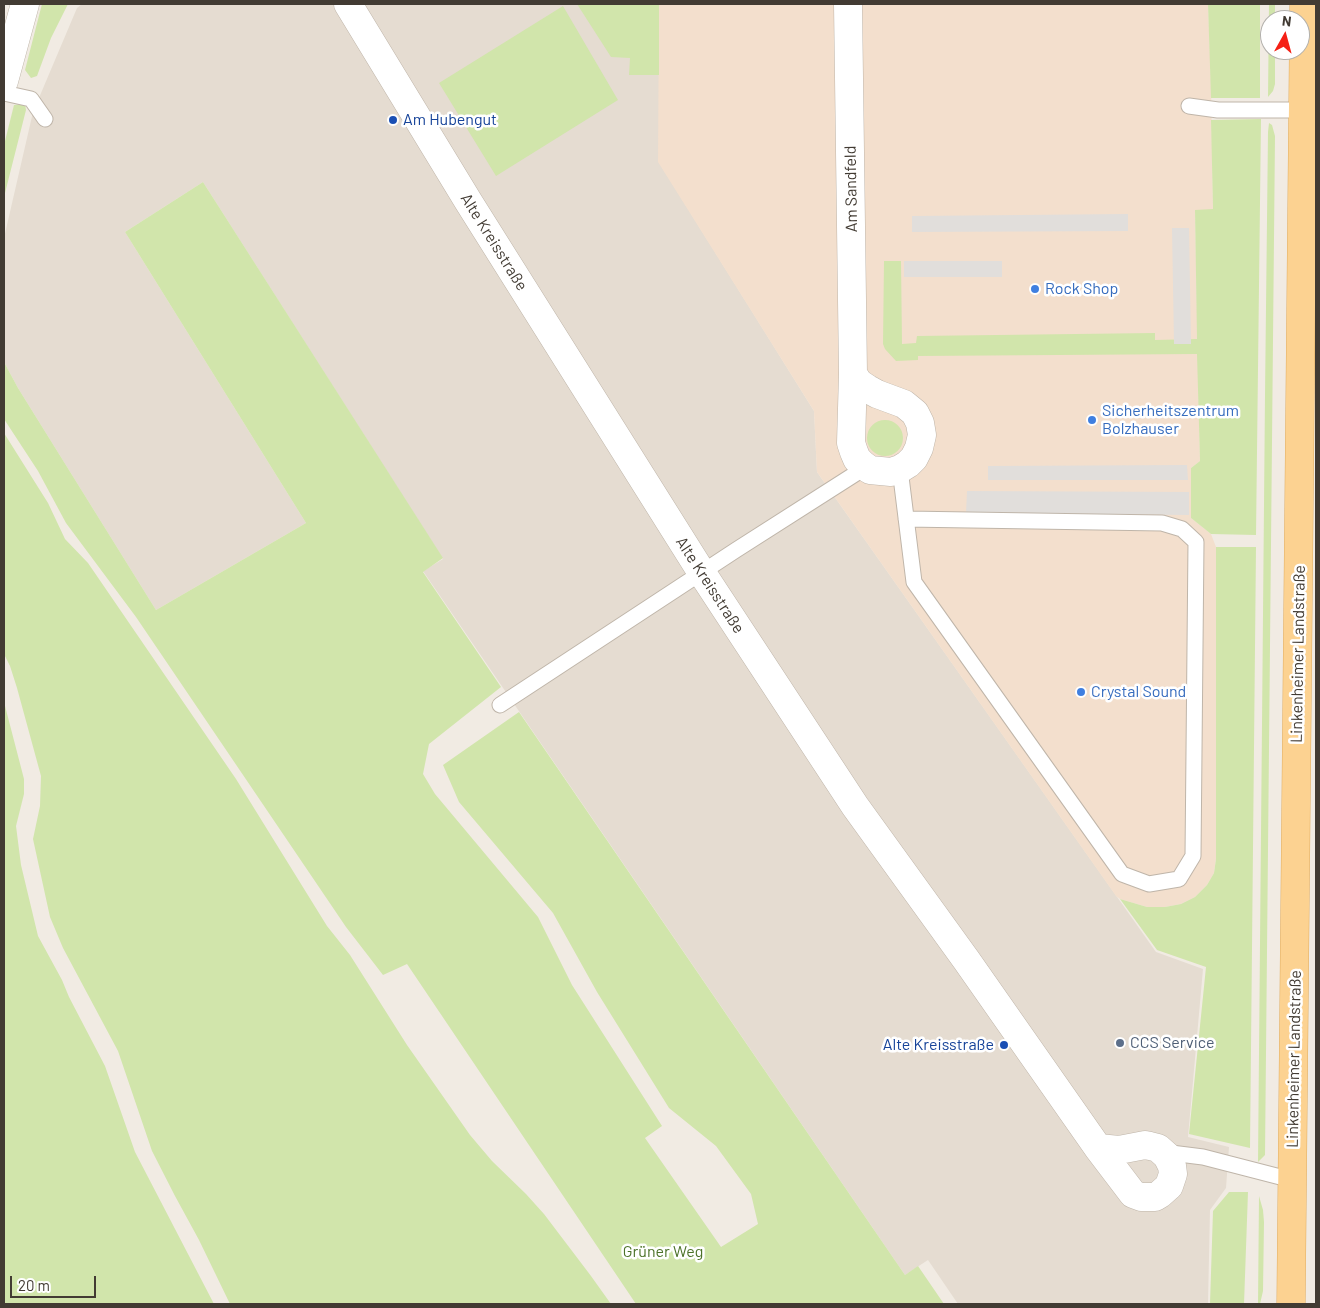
<!DOCTYPE html>
<html>
<head>
<meta charset="utf-8">
<style>
  body { margin:0 }
  #map { position:relative; width:1320px; height:1308px; overflow:hidden; background:#f1ebe3; font-family:Barlow,sans-serif }
  canvas { display:block }
  .frame { position:absolute; inset:0; border:5px solid #423b33; pointer-events:none }
  .north { position:absolute; left:1260px; top:10px; width:50px; height:50px; box-sizing:border-box; background:#fff; border:1px solid #b3b1ad; border-radius:50%; rotate:7deg; font-size:14px; font-weight:700; line-height:20px; text-align:center; color:#423b33 }
  .north::after { content:''; display:block; margin:auto; width:18px; height:22px; background:#f52015; clip-path:polygon(50% 0,100% 100%,50% 72%,0 100%) }
  .scale { position:absolute; left:10px; top:1276px; width:86px; height:22px; box-sizing:border-box; border:2px solid #423b33; border-top:0; padding-left:6px; font-size:15px; line-height:18px; white-space:nowrap; color:#423b33; -webkit-text-stroke:4px #fff; paint-order:stroke }
</style>
</head>
<body>
<div id="map">
<canvas width="1320" height="1308"></canvas>
<div class="frame"></div>
<div class="north">N</div>
<div class="scale">20 m</div>
</div>
<script>
const ctx = document.querySelector('canvas').getContext('2d');
ctx.lineJoin = 'round';
function paint(path, color) { ctx.fillStyle = color; ctx.fill(path, 'evenodd'); }
const shape = rows => new Path2D(rows.map(r => 'M' + r).join(''));
function trace(path, color, width, dash) { ctx.strokeStyle = color; ctx.lineWidth = width; ctx.lineCap = dash ? 'butt' : 'round'; ctx.setLineDash(dash || []); ctx.stroke(path); }
function label(font, color, halo, rows, align = 'center') {
  ctx.font = font + ' Barlow,sans-serif'; ctx.lineWidth = 5; ctx.setLineDash([]); ctx.textBaseline = 'middle'; ctx.strokeStyle = halo; ctx.fillStyle = color; for (const [text, x, y, turn = 0] of rows) {
    ctx.save(); ctx.translate(x, y); ctx.rotate((+turn || 0) * Math.PI / 180); ctx.textAlign = isNaN(turn) ? turn : align; if (halo) ctx.strokeText(text, 0, 0); ctx.fillText(text, 0, 0); ctx.restore();
  }
}
const residential = shape([
  [82,4,659,4,659,162,814,411,817,472,1156,952,1203,969,1188,1137,1229,1147,1226,1188,1210,1210,1208,1304,958,1304,928,1260,905,1275,423,571,443,559,203,182,125,232,306,523,156,610,18,388,4,362,4,238,33,112,77,8]
]);
const commercial = shape([
  [659,4,1208,4,1211,80,1213,210,1195,210,1200,461,1191,468,1191,518,1211,534,1216,547,1216,859,1214,873,1207,885,1195,897,1181,904,1165,907,1147,907,1120,899,1116,896,817,472,814,411,658,162]
]);
const green = shape([
  [42,4,68,4,51,38,37,76,31,78,25,70],
  [577,4,659,4,659,75,629,75,630,58,611,57],
  [1208,4,1260,4,1260,98,1211,98],
  [1269,4,1275,4,1275,20,1270,20,1270,50,1275,50,1275,84,1273,91,1268,97],
  [563,6,618,100,496,176,439,83],
  [25,104,26,110,4,197,4,145,14,105],
  [1261,119,1256,535,1211,534,1191,518,1191,468,1200,461,1197,354,918,356,918,360,896,361,885,349,883,344,884,261,901,261,902,344,916,343,917,336,1155,333,1155,340,1197,339,1195,210,1213,209,1211,120],
  [1269,123,1272,125,1275,136,1265,1155,1258,1162,1265,395,1268,132],
  [203,182,443,558,423,572,501,687,429,744,423,774,435,794,538,917,572,985,662,1126,645,1138,721,1247,758,1224,751,1194,716,1146,669,1108,597,992,553,913,459,802,443,765,519,712,905,1275,918,1266,944,1304,636,1304,407,964,383,975,346,927,136,617,66,523,38,471,4,419,4,362,18,388,156,610,306,523,125,232],
  '867 438a18 18 0 1 1 36 0a18 18 0 1 1-36 0Z',
  [4,433,48,503,65,539,88,563,236,779,327,926,350,955,407,1045,470,1135,492,1161,526,1194,544,1214,591,1276,611,1304,230,1304,199,1240,175,1196,152,1151,118,1051,63,948,50,917,33,839,40,806,41,776,17,688,10,666,4,654],
  [1216,547,1256,547,1250,1148,1189,1134,1206,967,1157,950,1120,899,1147,907,1165,907,1181,904,1195,897,1207,885,1214,873,1216,859],
  [4,702,24,779,24,794,16,826,21,865,38,936,62,980,69,997,105,1066,135,1152,214,1304,4,1304],
  [1229,1192,1248,1192,1244,1304,1210,1304,1213,1211],
  [1259,1196,1263,1210,1264,1222,1263,1291,1260,1304,1258,1304]
]);
const parking = shape([
  [1128,214,1128,231,912,232,912,216],
  [1172,228,1189,228,1191,344,1174,344],
  [904,261,1002,261,1002,277,904,277],
  [1187,465,1188,480,988,480,988,466],
  [967,491,1189,492,1189,515,966,513]
]);
const lane = shape([
  [4,93,31,99,45,119],
  [1189,106,1218,110,1303,110],
  [900,469,914,582,1122,874,1149,884,1179,879,1193,856,1196,542,1182,529,1162,523,906,519],
  [500,705,736,550,866,467],
  [1163,1152,1203,1157,1292,1180]
]);
const street = shape([
  [348,4,468,201,702,573,855,806,967,961,1098,1148,1133,1194,1141,1197,1155,1197,1160,1194,1169,1186,1173,1174,1172,1166,1167,1156,1158,1148,1150,1146,1145,1145,1119,1150,1098,1148],
  [848,4,853,374,851,443,854,452,857,459,862,464,870,470,891,472,900,469,908,464,914,458,919,448,922,435,920,423,915,413,904,404,877,394,868,389,859,383,853,374],
  [4,81,25,4]
]);
const primary = shape([
  [1291,1304,1304,4]
]);
const markers = [
  [393,120,5,"#1a4fb4"],
  [1035,289,5,"#3f7fe0"],
  [1092,420,5,"#3f7fe0"],
  [1081,692,5,"#3f7fe0"],
  [1120,1043,5,"#5c6f8a"],
  [1004,1045,5,"#1a4fb4"]
];
const transitNames = [
  ["Am Hubengut",403,120],
  ["Alte Kreisstraße",994,1045,"right"]
];
const streetNames = [
  ["Am Sandfeld",851,189,-91],
  ["Alte Kreisstraße",494,242,58],
  ["Alte Kreisstraße",710,585,57],
  ["Linkenheimer Landstraße",1298,654,-89],
  ["Linkenheimer Landstraße",1294,1059,-89]
];
const shopNames = [
  ["Rock Shop",1045,289],
  ["Sicherheitszentrum",1102,411],
  ["Bolzhauser",1102,429],
  ["Crystal Sound",1091,692]
];
const serviceNames = [
  ["CCS Service",1130,1043]
];
const parkNames = [
  ["Grüner Weg",663,1252]
];
paint(residential, '#e5dcd1');
paint(commercial, '#f3dfcd');
paint(green, '#d1e5ab');
paint(parking, '#e1dedb');
trace(lane, '#bfb5a9', 17);
trace(street, '#bfb5a9', 29);
trace(primary, '#e0ad61', 29);
trace(lane, '#fff', 15);
trace(street, '#fff', 28);
trace(primary, '#fcd291', 28);
for (const [x, y, r, color] of markers) { const dot = new Path2D(); dot.arc(x, y, r, 0, 2 * Math.PI); ctx.fillStyle = color; ctx.fill(dot); trace(dot, '#fff', 2); }
label('16px', '#164399', '#fff', transitNames, 'left');
label('16px', '#423b33', '#fff', streetNames);
label('16px', '#366cbe', '#fff', shopNames, 'left');
label('16px', '#4e5e75', '#fff', serviceNames, 'left');
label('16px', '#4c7229', '#fff', parkNames);
</script>
</body>
</html>
